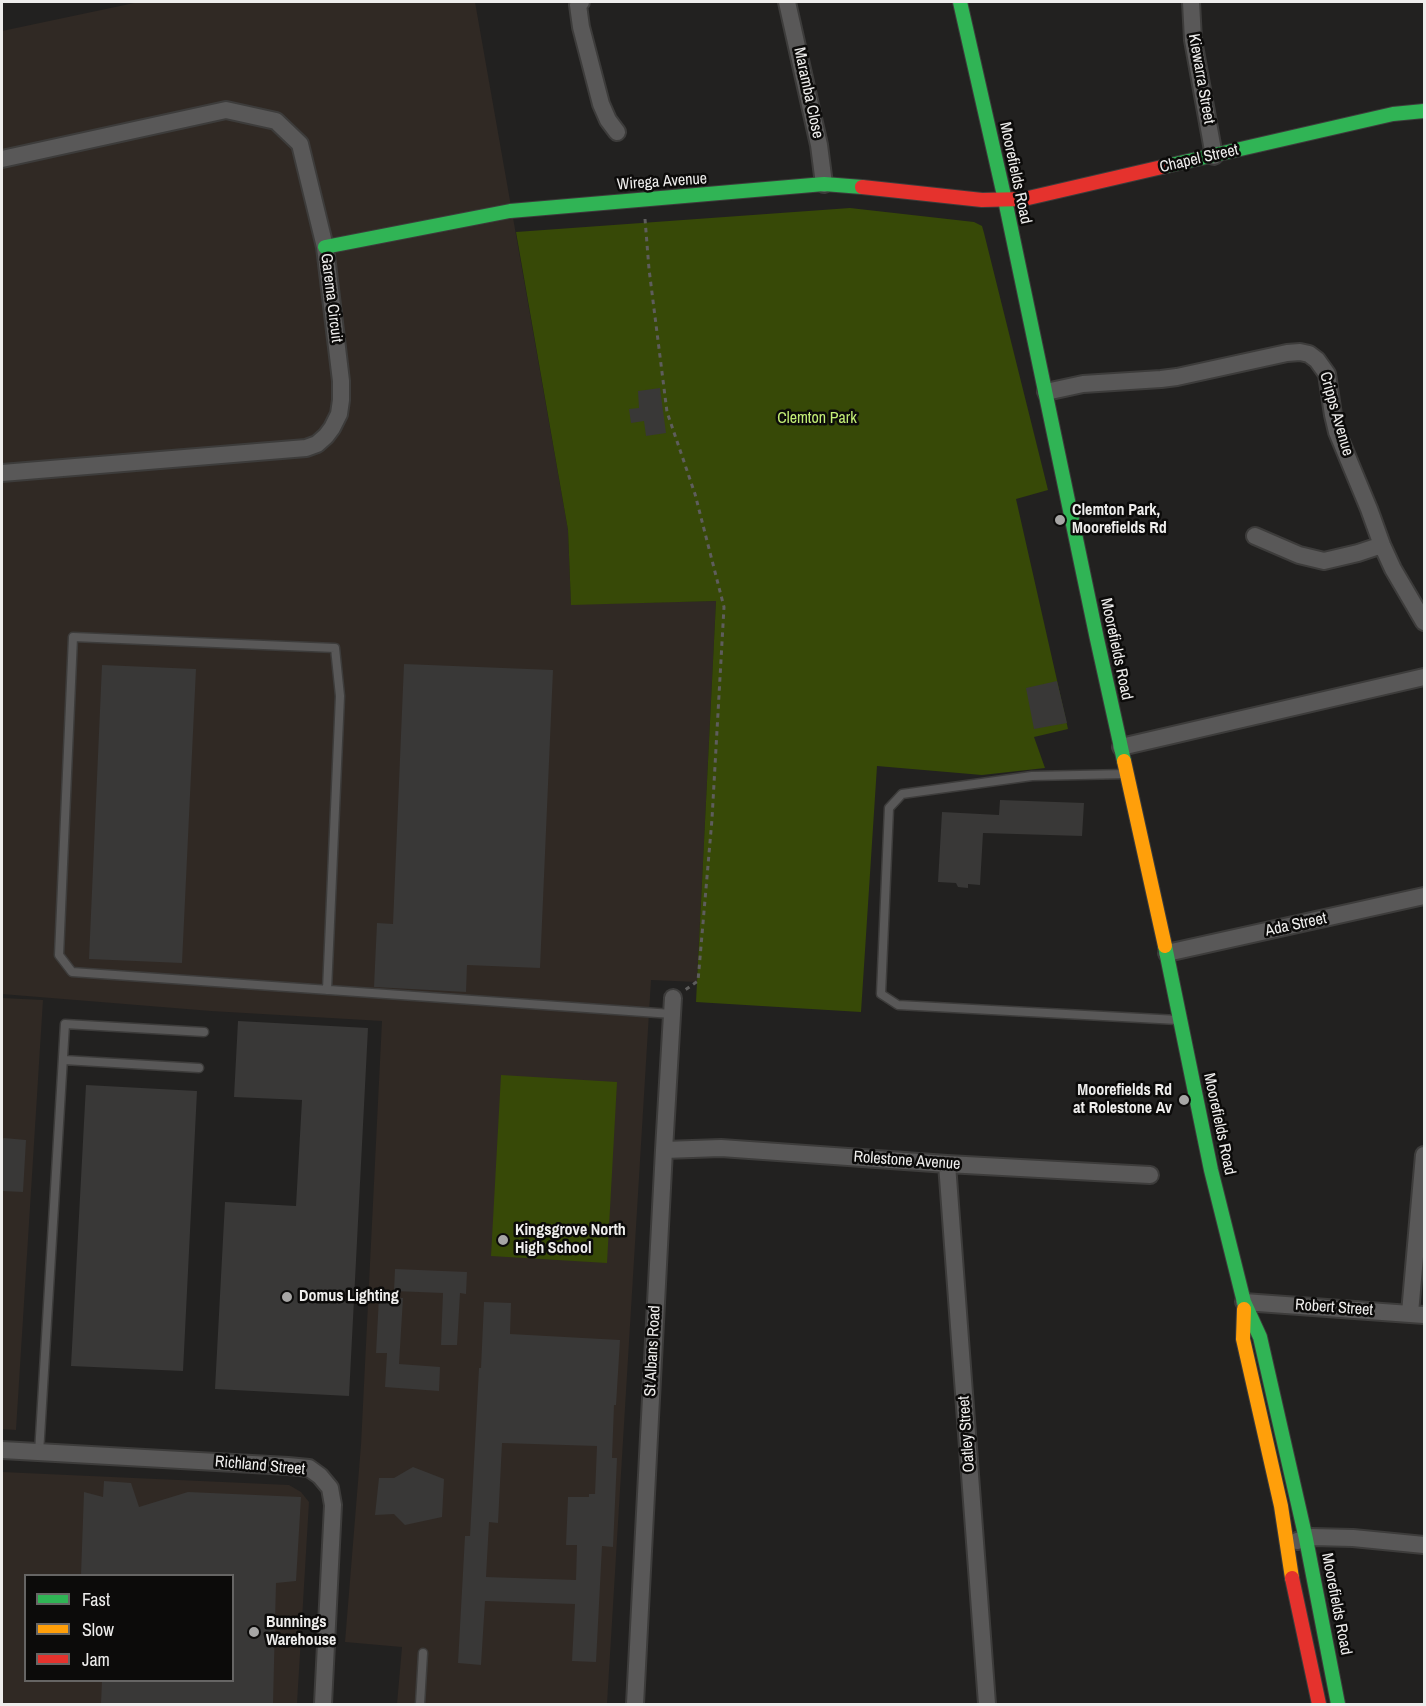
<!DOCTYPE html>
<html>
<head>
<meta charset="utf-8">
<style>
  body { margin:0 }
  #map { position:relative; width:1426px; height:1706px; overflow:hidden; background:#222120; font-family:"Archivo Narrow",sans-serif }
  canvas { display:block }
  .frame { position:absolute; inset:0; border:3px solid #eeedec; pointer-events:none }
  .legend { position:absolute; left:24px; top:1574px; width:210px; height:108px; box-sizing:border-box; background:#0c0b0a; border:2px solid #666564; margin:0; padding:8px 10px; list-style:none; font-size:18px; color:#eeedec }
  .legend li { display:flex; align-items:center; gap:12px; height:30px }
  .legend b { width:30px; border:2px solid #666564 }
</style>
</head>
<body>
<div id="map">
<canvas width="1426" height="1706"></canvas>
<div class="frame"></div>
<ul class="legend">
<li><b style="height:8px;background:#30b455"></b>Fast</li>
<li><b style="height:8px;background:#ff9f0a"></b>Slow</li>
<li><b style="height:8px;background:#e5322d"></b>Jam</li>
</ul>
</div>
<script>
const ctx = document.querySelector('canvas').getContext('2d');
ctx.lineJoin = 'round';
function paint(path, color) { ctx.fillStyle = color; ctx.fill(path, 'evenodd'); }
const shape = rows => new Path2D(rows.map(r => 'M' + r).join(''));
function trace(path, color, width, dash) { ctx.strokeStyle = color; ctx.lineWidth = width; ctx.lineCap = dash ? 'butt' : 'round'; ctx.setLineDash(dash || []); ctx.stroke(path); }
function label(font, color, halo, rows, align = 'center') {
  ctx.font = font + ' "Archivo Narrow",sans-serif'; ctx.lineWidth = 5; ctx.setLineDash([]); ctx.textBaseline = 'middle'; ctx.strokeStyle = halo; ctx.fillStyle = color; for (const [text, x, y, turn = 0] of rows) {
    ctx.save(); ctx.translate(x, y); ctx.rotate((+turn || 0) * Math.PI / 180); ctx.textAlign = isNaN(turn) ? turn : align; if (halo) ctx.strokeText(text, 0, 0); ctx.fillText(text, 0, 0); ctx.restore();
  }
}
const built = shape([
  [139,2,475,2,568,530,571,604,716,601,697,982,651,980,607,1704,397,1704,402,1647,345,1642,361,1445,382,1021,211,1011,2,994,2,31],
  [2,998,43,1000,16,1430,2,1429],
  [2,1472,289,1485,301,1492,309,1502,297,1704,2,1704],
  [26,1576,232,1576,232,1680,26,1680]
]);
const green = shape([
  [850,208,974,222,982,226,984,233,1048,490,1016,499,1068,729,1034,737,1045,768,982,775,877,766,861,1012,696,1002,716,601,571,605,568,530,516,232],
  [501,1075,617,1082,607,1263,491,1256]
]);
const building = shape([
  [660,388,666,433,646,436,644,421,631,423,629,409,639,408,638,391],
  [404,664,553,670,540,968,467,965,466,992,374,987,377,923,393,924],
  [102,665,196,669,182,963,89,959],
  [1057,681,1067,723,1034,729,1026,688],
  [1000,800,1084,803,1082,836,983,833,980,885,968,884,968,888,958,887,956,883,938,882,942,812,999,815],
  [238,1021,368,1028,349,1396,215,1389,225,1202,296,1206,302,1100,234,1097],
  [86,1085,197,1091,183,1371,71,1366],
  [4,1138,26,1140,23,1192,2,1191,2,1139],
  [395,1269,467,1272,466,1294,460,1293,457,1345,441,1345,443,1293,394,1291],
  [379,1297,403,1298,399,1364,440,1367,439,1391,385,1387,387,1353,376,1353],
  [484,1302,511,1303,510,1334,620,1340,616,1405,614,1405,612,1458,617,1458,613,1547,602,1546,596,1662,572,1661,575,1604,485,1601,481,1665,458,1663,465,1536,470,1536,479,1368,481,1368],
  [502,1443,597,1446,595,1494,589,1494,589,1497,568,1497,566,1545,577,1545,576,1580,486,1577,489,1522,498,1523],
  [413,1467,444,1479,442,1517,405,1525,394,1514,375,1515,379,1478,394,1478],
  [104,1481,131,1483,139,1507,188,1492,301,1497,296,1581,276,1583,273,1704,101,1704,102,1680,232,1680,232,1575,81,1575,84,1492,103,1497]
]);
const path = shape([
  [645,219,649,269,667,412,695,494,724,607,712,819,698,981,685,990]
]);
const lane = shape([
  [1126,774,1032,776,902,794,889,808,881,994,898,1005,1178,1020],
  [327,990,340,696,335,648,73,637,59,955,72,972,672,1014],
  [64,1060,199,1068],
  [39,1453,65,1024,204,1032],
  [420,1704,423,1653]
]);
const street = shape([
  [581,2,578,5,581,27,601,104,608,120,617,132],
  [787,2,819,145,824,184],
  [1191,2,1193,40,1214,156],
  [2,159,226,110,276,121,300,144,325,247,341,381,341,400,339,414,332,428,326,436,317,444,306,448,2,473],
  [1046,392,1083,384,1161,379,1177,377,1287,353,1300,352,1309,354,1317,360,1327,374,1333,415,1337,432,1369,509,1382,545,1393,569,1424,622],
  [1255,536,1299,555,1324,561,1358,553,1382,545],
  [1121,747,1424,677],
  [1167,953,1424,896],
  [664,1150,721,1148,947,1164,1150,1175],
  [947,1164,987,1704],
  [1244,1302,1424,1315],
  [1410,1313,1424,1155],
  [2,1450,288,1466,309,1468,320,1476,330,1488,333,1505,323,1704],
  [1297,1541,1312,1537,1353,1538,1424,1545],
  [635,1704,664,1150,673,998]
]);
const fast = shape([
  [960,2,1005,200,1097,639,1124,761],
  [1162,167,1393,114,1424,111],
  [325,247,510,211,824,184,862,187],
  [1165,946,1211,1170,1244,1302,1260,1337,1306,1539,1338,1704]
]);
const slow = shape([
  [1124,761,1165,946],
  [1244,1309,1243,1339,1281,1506,1292,1578]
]);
const jam = shape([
  [862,187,982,200,1024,199,1162,167],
  [1292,1578,1319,1704]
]);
const markers = [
  [1060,520,6,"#a7a6a5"],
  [1184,1100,6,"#a7a6a5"],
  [503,1240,6,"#a7a6a5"],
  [287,1297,6,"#a7a6a5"],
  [254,1632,6,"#a7a6a5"]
];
const streetNames = [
  ["Kiewarra Street",1201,79,80],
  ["Maramba Close",808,93,78],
  ["Chapel Street",1199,159,-13],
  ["Moorefields Road",1015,173,78],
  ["Wirega Avenue",662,182,-4],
  ["Garema Circuit",331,298,83],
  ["Cripps Avenue",1336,414,74],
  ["Moorefields Road",1116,649,78],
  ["Ada Street",1296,925,-12],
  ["Moorefields Road",1219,1124,78],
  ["Rolestone Avenue",907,1161,4],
  ["Robert Street",1334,1308,4],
  ["St Albans Road",653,1351,-87],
  ["Oatley Street",967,1434,-94],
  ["Richland Street",260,1466,5],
  ["Moorefields Road",1336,1604,79]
];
const parkNames = [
  ["Clemton Park",817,419]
];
const poiNames = [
  ["Clemton Park,",1072,511],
  ["Moorefields Rd",1072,529],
  ["Moorefields Rd",1172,1091,"right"],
  ["at Rolestone Av",1172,1109,"right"],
  ["Kingsgrove North",515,1231],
  ["High School",515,1249],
  ["Domus Lighting",299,1297],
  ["Bunnings",266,1623],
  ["Warehouse",266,1641]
];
paint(built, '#302924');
paint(green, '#374907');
paint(building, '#393837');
trace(lane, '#3d3c3b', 11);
trace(street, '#3d3c3b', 20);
trace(fast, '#3d3c3b', 16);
trace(slow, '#3d3c3b', 16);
trace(jam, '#3d3c3b', 16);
trace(path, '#5e5d5c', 3, [4.5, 4.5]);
trace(lane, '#595858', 8);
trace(street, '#595858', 16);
trace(fast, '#30b455', 14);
trace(slow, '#ff9f0a', 14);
trace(jam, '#e5322d', 14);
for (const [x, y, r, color] of markers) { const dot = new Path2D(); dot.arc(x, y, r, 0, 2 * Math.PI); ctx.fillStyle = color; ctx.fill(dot); trace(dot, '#0c0b0a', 2); }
label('16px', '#eeedec', '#0c0b0a', streetNames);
label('16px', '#c3ee76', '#0c0b0a', parkNames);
label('bold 16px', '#eeedec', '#0c0b0a', poiNames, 'left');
</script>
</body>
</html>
